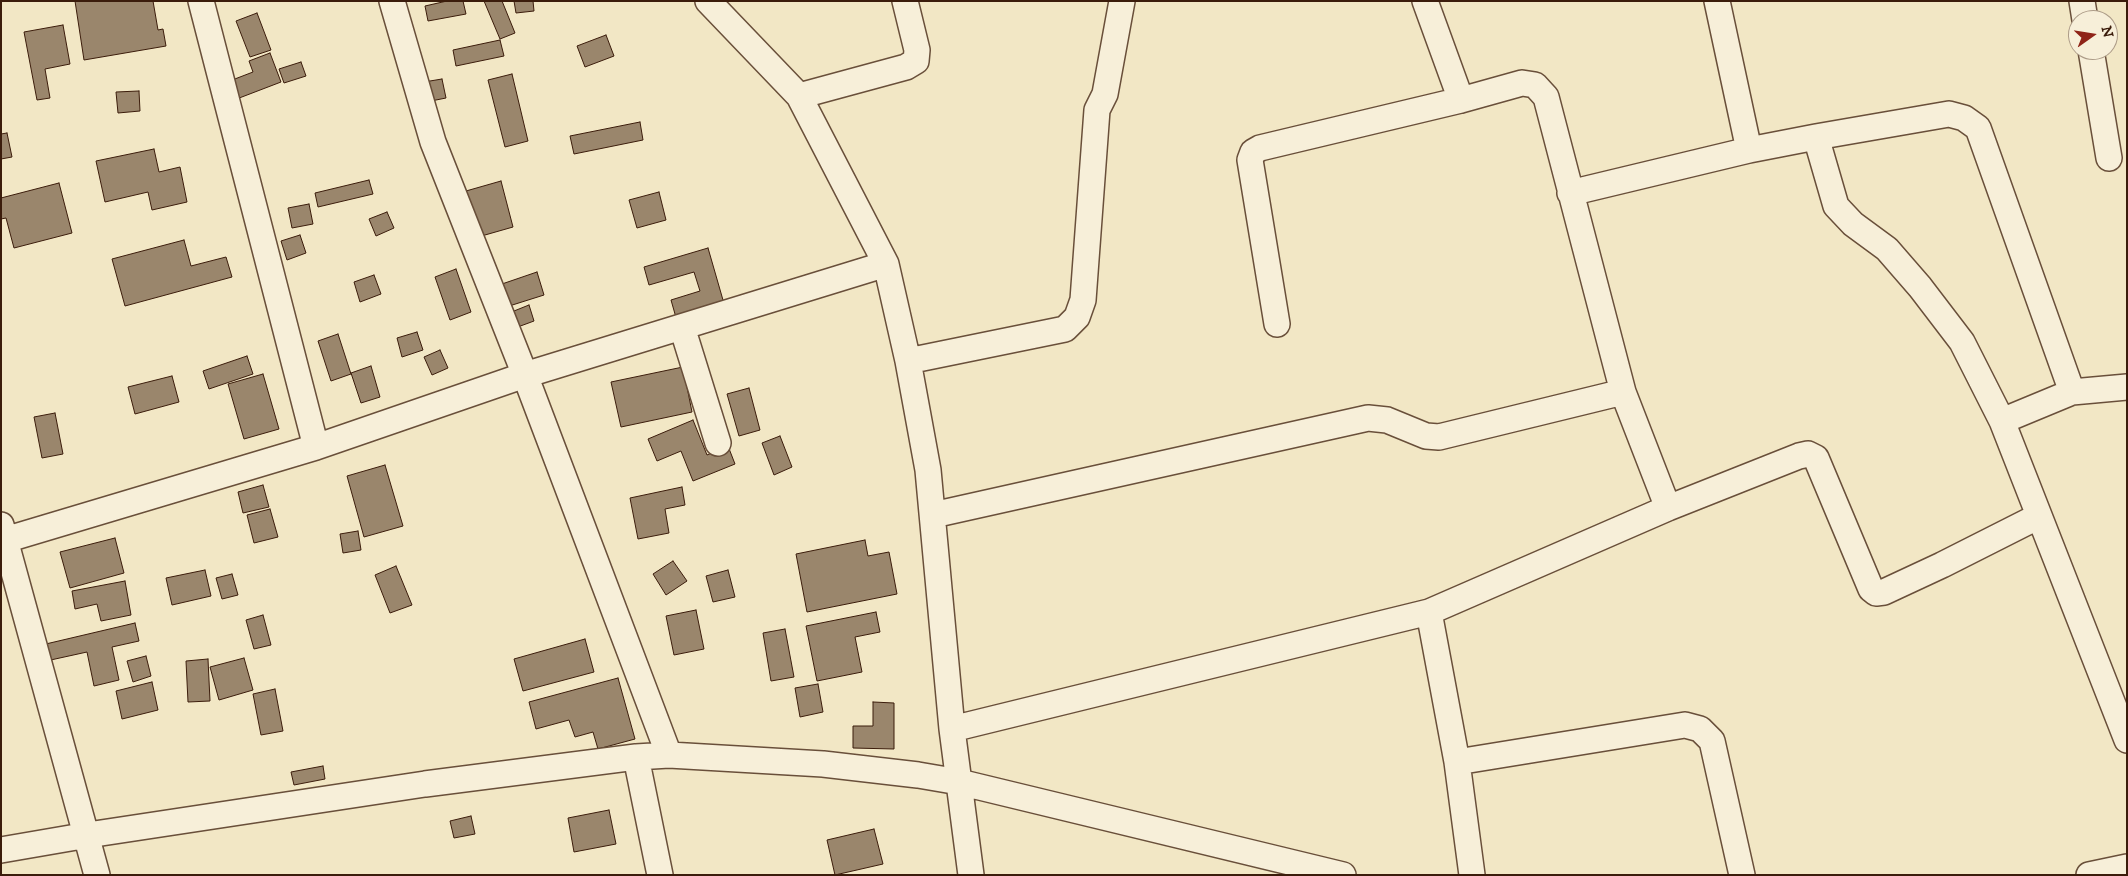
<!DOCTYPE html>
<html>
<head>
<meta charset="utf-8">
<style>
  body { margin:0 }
  #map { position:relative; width:2128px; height:876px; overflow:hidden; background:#f2e7c5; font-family:"IM FELL DW Pica",serif }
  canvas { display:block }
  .frame { position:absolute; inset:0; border:2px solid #3b1c0b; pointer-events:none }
  .north { position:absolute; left:2068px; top:10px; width:50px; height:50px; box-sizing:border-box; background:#f7efd9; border:1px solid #ac9b87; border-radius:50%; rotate:77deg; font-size:14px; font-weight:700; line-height:20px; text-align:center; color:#3b1c0b }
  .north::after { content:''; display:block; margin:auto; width:18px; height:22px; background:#8f2418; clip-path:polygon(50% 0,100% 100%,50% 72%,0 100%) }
</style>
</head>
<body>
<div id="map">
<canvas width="2128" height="876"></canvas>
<div class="frame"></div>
<div class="north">N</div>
</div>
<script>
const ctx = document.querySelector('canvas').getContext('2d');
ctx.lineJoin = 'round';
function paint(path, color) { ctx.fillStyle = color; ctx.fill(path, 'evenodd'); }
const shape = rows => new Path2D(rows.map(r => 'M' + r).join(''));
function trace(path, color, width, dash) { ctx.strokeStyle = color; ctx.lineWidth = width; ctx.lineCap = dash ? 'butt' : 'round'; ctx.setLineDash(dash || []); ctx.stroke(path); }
const building = shape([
  [75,1,153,1,158,30,163,29,166,46,84,60,75,1],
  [447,1,463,1,466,14,428,21,425,6,447,1],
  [484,1,502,1,515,33,500,39,484,1],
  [514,1,533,1,534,11,516,13,514,1],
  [257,13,271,50,250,57,236,21,257,13],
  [63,25,70,64,45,69,50,98,37,100,24,32,63,25],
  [606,35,614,56,585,67,577,46,606,35],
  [500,40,504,56,456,66,453,50,500,40],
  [270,53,281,82,234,100,227,82,253,72,249,61,270,53],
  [301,62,306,76,284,83,279,69,301,62],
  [512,74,528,141,505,147,488,80,512,74],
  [442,79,446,98,416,104,412,84,442,79],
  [139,91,140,111,118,113,116,92,139,91],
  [640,122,643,140,574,154,570,136,640,122],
  [7,133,12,157,1,159,1,134,7,133],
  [154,149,159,172,180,167,187,202,152,210,148,192,105,202,96,161,154,149],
  [369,180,373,194,318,207,315,193,369,180],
  [501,181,513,227,478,237,466,191,501,181],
  [59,183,72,233,14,248,6,218,1,219,1,198,59,183],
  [659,192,666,220,637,228,629,200,659,192],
  [309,204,313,224,292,228,288,208,309,204],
  [387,212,394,228,376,236,369,219,387,212],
  [300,235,306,253,287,260,281,241,300,235],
  [184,240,191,266,226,257,232,277,125,306,112,259,184,240],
  [708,248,725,307,677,321,671,300,700,291,694,272,649,285,644,267,708,248],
  [456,269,471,312,450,320,435,277,456,269],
  [537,272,544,295,506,307,499,285,537,272],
  [374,275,381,294,360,302,354,282,374,275],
  [529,305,534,321,515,328,509,313,529,305],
  [417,332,423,350,402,357,397,338,417,332],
  [338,334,351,374,331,381,318,341,338,334],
  [440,350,448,368,432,375,424,357,440,350],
  [247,356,253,374,209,389,203,371,247,356],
  [371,366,380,397,361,403,351,373,371,366],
  [683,367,692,412,621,427,611,382,683,367],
  [263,374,279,429,244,439,228,384,263,374],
  [172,376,179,402,135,414,128,387,172,376],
  [749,388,760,430,739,436,727,394,749,388],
  [55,413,63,454,42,458,34,417,55,413],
  [693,420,707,455,728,446,735,464,693,481,681,451,657,461,648,439,693,420],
  [780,436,792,467,774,475,762,443,780,436],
  [385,465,403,526,364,537,347,476,385,465],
  [263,485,269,507,243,513,238,492,263,485],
  [682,487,685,505,665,509,669,533,638,539,630,498,682,487],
  [270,509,278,537,254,543,247,515,270,509],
  [358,531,361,550,343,553,340,534,358,531],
  [115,538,124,573,70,588,60,552,115,538],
  [865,540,868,556,889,552,897,594,807,612,796,554,865,540],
  [673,561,687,581,666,595,653,574,673,561],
  [396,566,412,605,390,613,375,575,396,566],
  [205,570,211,596,172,605,166,578,205,570],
  [728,570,735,597,713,602,706,576,728,570],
  [232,574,238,595,222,599,216,578,232,574],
  [125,581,131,615,101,621,97,604,75,609,72,591,125,581],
  [696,610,704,649,674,655,666,616,696,610],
  [876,612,880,632,855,637,862,672,817,681,806,626,876,612],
  [263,615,271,645,254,649,246,620,263,615],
  [135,623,139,641,112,647,119,680,94,686,87,652,37,663,33,647,135,623],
  [785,629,794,677,771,681,763,633,785,629],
  [585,639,594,672,523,691,514,659,585,639],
  [146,656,151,676,133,682,127,661,146,656],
  [244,658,253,690,219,700,210,667,244,658],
  [208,659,210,701,188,702,186,661,208,659],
  [618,678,635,739,598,749,593,732,575,737,569,720,536,729,529,702,618,678],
  [152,682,158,710,122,719,116,691,152,682],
  [818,684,823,712,800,717,795,688,818,684],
  [275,689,283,731,261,735,253,694,275,689],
  [873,702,894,703,894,749,853,748,853,726,873,726,873,702],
  [323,766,325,779,294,785,291,772,323,766],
  [609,810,616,844,574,852,568,818,609,810],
  [471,816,475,834,454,838,450,821,471,816],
  [874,829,883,864,835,875,827,840,874,829]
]);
const street = shape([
  [201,1,316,447],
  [392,1,433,142,525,375,669,755],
  [708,1,799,96,886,264,908,361,928,470,952,729],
  [1425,1,1461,100],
  [2082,1,2085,20],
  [2091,50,2109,158],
  [799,96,906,67,916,61,917,50,905,1],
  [1816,137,1836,206,1853,224,1887,249,1920,287,1962,342,2002,421,2127,740],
  [1749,150,1816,137,1949,114,1964,118,1978,128,2072,392],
  [1570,193,1749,150,1717,1],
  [1277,324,1250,160,1253,152,1260,148,1461,100,1522,83,1535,85,1546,97,1623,392,1668,508],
  [682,327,718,443],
  [908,361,1065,329,1077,317,1083,300,1097,110,1105,94,1122,1],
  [2002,421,2072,392,2127,387],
  [933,515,1368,418,1387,420,1426,436,1439,437,1623,392],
  [1,525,97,875],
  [1,539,5,540,316,447,525,375,886,264],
  [1429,612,1457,762,1472,875],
  [636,757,660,875],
  [1457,762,1685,725,1700,729,1712,741,1742,875],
  [1,850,88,835,425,784,636,757,669,755,823,764,918,775,959,782,1343,875],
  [971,875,952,729,1429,612,1668,508,1799,456,1808,454,1816,458,1871,589,1876,593,1884,592,1942,565,2039,516],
  [2089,875,2127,867]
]);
paint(building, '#9a866c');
trace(building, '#3b1c0b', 1);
trace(street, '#694f3a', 28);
trace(street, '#f7efd9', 25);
</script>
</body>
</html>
